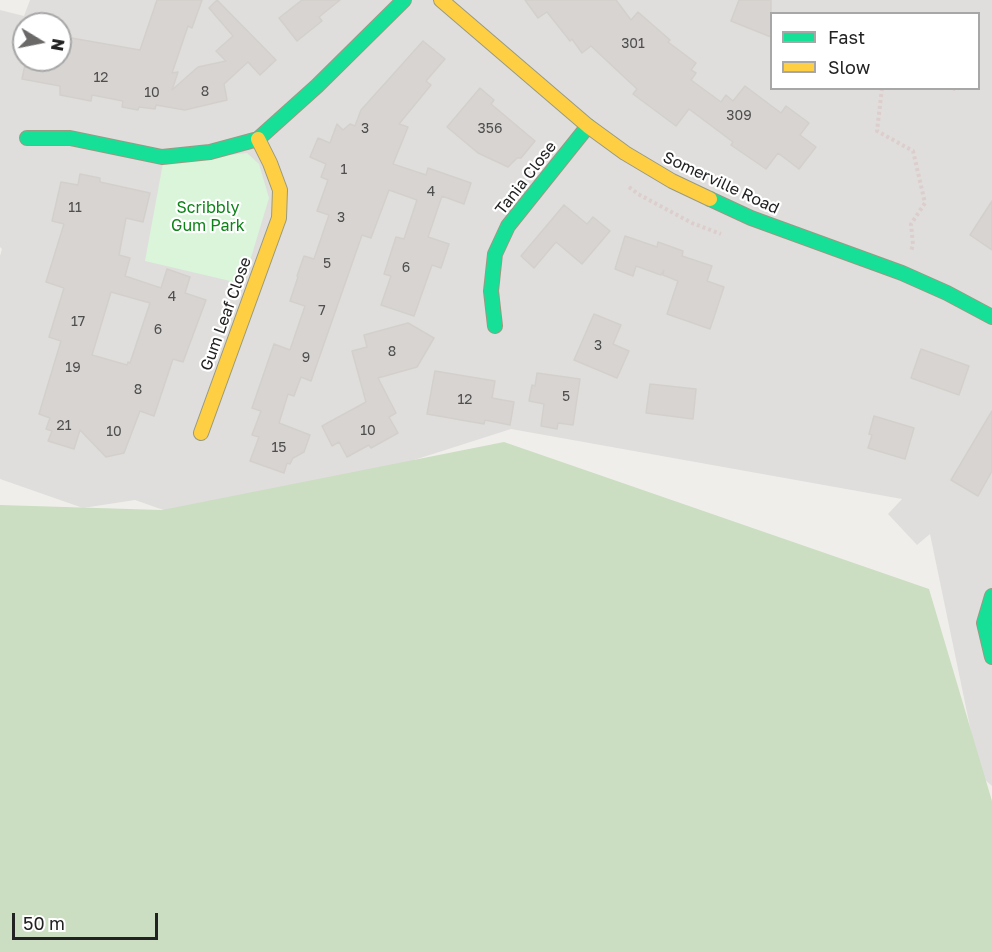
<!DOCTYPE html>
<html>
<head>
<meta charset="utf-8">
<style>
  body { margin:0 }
  #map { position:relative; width:992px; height:952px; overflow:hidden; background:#f0eeeb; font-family:"Golos Text",sans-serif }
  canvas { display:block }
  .legend { position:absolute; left:770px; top:12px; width:210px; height:78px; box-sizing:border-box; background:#fff; border:2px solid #a7a7a7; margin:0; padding:8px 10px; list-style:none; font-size:18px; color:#222 }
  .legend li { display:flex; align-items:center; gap:12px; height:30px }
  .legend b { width:30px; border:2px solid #a7a7a7 }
  .north { position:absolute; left:12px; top:12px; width:60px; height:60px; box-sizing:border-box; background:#fff; border:2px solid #a7a7a7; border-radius:50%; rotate:100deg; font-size:16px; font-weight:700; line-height:24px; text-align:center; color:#222 }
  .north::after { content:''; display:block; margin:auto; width:21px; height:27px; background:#6a6968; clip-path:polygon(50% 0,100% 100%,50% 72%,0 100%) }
  .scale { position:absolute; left:12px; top:913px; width:146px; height:27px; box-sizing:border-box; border:3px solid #222; border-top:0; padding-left:8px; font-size:18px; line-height:21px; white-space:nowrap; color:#222; -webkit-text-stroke:4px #fff; paint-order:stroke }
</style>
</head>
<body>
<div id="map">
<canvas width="992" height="952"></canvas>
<ul class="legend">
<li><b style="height:8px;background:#16e098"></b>Fast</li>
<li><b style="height:8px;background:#ffcf43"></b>Slow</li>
</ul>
<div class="north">N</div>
<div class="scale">50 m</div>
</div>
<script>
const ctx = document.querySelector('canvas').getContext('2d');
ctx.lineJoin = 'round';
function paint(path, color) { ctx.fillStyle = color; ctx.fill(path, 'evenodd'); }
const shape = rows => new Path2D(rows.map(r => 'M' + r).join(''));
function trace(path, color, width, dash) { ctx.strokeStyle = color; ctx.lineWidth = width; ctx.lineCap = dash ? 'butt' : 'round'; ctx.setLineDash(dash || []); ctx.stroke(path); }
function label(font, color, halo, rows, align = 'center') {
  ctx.font = font + ' "Golos Text",sans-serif'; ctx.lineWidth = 4.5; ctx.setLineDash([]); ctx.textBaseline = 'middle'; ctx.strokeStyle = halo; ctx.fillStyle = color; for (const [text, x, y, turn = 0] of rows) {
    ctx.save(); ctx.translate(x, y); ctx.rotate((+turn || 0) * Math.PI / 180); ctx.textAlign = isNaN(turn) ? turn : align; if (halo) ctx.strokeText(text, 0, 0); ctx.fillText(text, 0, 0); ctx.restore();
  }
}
const residential = shape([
  [30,0,992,0,992,786,980,775,930,534,917,545,888,514,902,499,511,429,292,499,274,549,135,500,83,508,0,479,0,256,2,249,0,247,0,10,24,16],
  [772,14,978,14,978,88,772,88],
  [24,24,60,24,60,60,24,60]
]);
const forest = shape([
  [504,442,929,589,992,801,992,952,0,952,0,505,162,510]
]);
const park = shape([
  [247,153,259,164,269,198,243,284,145,261,163,163]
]);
const building = shape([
  [157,0,202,0,192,28,188,26,172,73,178,72,172,90,198,67,226,61,216,51,233,36,209,8,217,0,276,60,260,75,248,62,224,84,227,100,185,110,156,105,155,109,139,107,138,110,122,107,123,101,92,95,91,101,60,95,60,86,22,79,26,60,60,60,60,36,140,50,157,0],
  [302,0,340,0,319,17,322,21,297,41,279,18,302,0],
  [525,0,616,0,631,20,638,12,670,40,668,42,696,63,691,70,696,73,691,80,721,102,726,95,733,101,745,86,781,113,786,106,809,123,800,135,816,147,799,169,778,153,766,169,731,145,733,142,689,109,676,126,633,94,637,89,591,46,582,53,572,39,570,41,547,12,538,18,525,0],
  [739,0,771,0,771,37,731,21,739,0],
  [423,41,445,59,426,81,431,85,399,124,408,127,393,164,426,175,428,168,471,183,464,204,442,196,428,237,449,244,441,268,432,265,414,316,381,305,391,276,384,274,396,237,404,239,417,200,389,190,371,238,362,235,311,381,301,377,294,396,288,394,279,423,310,435,304,452,293,458,290,464,287,463,284,473,250,461,259,437,252,435,261,411,252,408,274,344,290,350,305,306,290,301,298,277,297,276,304,256,314,259,329,215,317,211,328,180,321,177,326,164,310,157,318,138,330,143,337,124,343,130,350,124,355,126,361,110,423,41],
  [480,88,494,100,491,104,535,141,521,158,517,158,508,167,478,153,447,127,480,88],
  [80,174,100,178,100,182,150,193,143,222,126,218,119,255,130,258,125,276,161,288,167,269,190,277,185,293,206,300,183,362,173,359,154,416,140,411,124,453,106,457,80,430,74,449,48,441,52,431,46,429,50,418,39,414,61,341,49,337,64,288,46,282,64,224,52,221,61,182,78,185,80,174],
  [111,292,150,303,130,363,128,362,127,365,92,355,111,292],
  [992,201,992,250,970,235,992,201],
  [564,205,587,224,593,217,610,231,582,264,556,242,534,268,521,256,564,205],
  [625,236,657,247,658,242,683,251,682,256,712,266,707,281,724,287,710,329,667,314,678,281,663,275,664,270,661,275,636,266,633,276,615,269,625,236],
  [594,314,621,325,613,344,629,351,617,378,574,360,594,314],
  [408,323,434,338,417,367,378,378,396,413,389,417,398,433,371,448,369,445,347,457,339,442,332,446,322,426,366,402,352,351,367,347,364,335,408,323],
  [921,349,969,366,959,395,911,378,921,349],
  [435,371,495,381,492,398,514,402,510,425,485,420,484,424,427,414,435,371],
  [537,373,580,379,573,425,558,423,557,429,541,426,544,404,529,401,532,385,535,386,537,373],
  [650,384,696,389,693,419,646,413,650,384],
  [992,411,992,471,978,496,951,480,992,411],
  [874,416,914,428,905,459,868,448,872,435,869,434,874,416]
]);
const path = shape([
  [882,88,877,131,913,151,925,203,911,224,913,245,911,251],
  [953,88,958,91],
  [629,187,638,194,692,223,721,234]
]);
const fast = shape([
  [27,138,70,138,162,157,210,152,258,139,317,86,404,0],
  [710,199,751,218,902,273,947,293,992,317],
  [495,326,491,291,495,254,508,226,588,126],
  [992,596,984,623,992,657]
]);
const slow = shape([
  [441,0,588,126,625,153,672,181,710,199],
  [201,433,279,218,280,190,270,163,258,139]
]);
const numberNames = [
  ["301",633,44],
  ["12",101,78],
  ["8",205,92],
  ["10",152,93],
  ["309",739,116],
  ["3",365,129],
  ["356",490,129],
  ["1",344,170],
  ["4",431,192],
  ["11",75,208],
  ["3",341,218],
  ["5",327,264],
  ["6",406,268],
  ["4",172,297],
  ["7",322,311],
  ["17",78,322],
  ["6",158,330],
  ["3",598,346],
  ["8",392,352],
  ["9",306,358],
  ["19",73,368],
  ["8",138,390],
  ["5",566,397],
  ["12",465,400],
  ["21",64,426],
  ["10",368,431],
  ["10",114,432],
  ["15",279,448]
];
const streetNames = [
  ["Tania Close",526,178,-52],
  ["Somerville Road",721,183,25],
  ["Gum Leaf Close",226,314,-70]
];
const parkNames = [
  ["Scribbly",208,208],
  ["Gum Park",208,226]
];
paint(residential, '#dfdedc');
paint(forest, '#cbdec1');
paint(park, '#daf5da');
paint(building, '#d7d4d2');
trace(building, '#d3d0cc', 1.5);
trace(fast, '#999a82', 16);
trace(slow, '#999a82', 16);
trace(path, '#dccecd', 4, [3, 3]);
trace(fast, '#16e098', 14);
trace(slow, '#ffcf43', 14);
label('14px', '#4f4e4e', null, numberNames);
label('16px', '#222', '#fff', streetNames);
label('16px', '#0c8416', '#fff', parkNames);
</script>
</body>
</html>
